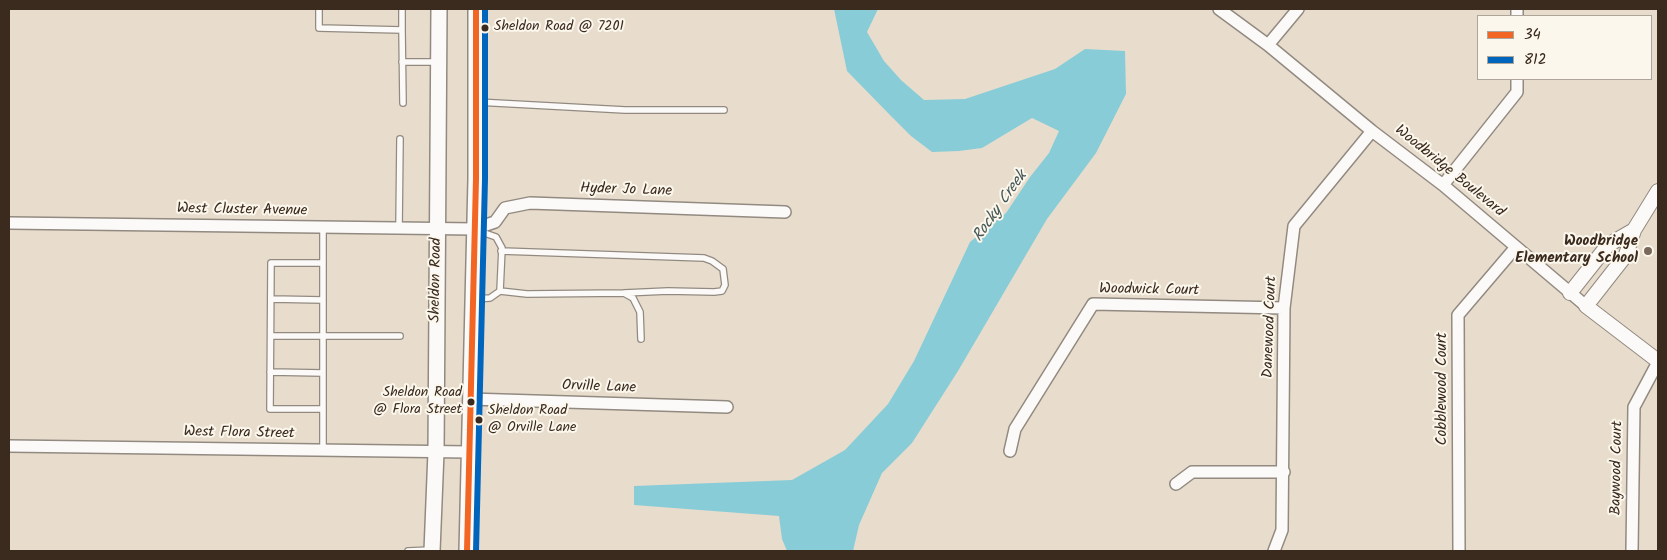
<!DOCTYPE html>
<html>
<head>
<meta charset="utf-8">
<style>
  body { margin:0 }
  #map { position:relative; width:1667px; height:560px; overflow:hidden; background:#e8ddcd; font-family:Kalam,sans-serif }
  canvas { display:block }
  .frame { position:absolute; inset:0; border:10px solid #3b2a1e; pointer-events:none }
  .legend { position:absolute; left:1477px; top:15px; width:175px; height:65px; box-sizing:border-box; background:#fbf7ec; border:1px solid #aea59a; margin:0; padding:6px 9px; list-style:none; font-size:15px; color:#3b2a1e }
  .legend li { display:flex; align-items:center; gap:10px; height:25px }
  .legend b { width:25px; border:1px solid #aea59a }
</style>
</head>
<body>
<div id="map">
<canvas width="1667" height="560"></canvas>
<div class="frame"></div>
<ul class="legend">
<li><b style="height:6px;background:#f26522"></b>34</li>
<li><b style="height:6px;background:#0065bd"></b>812</li>
</ul>
</div>
<script>
const ctx = document.querySelector('canvas').getContext('2d');
ctx.lineJoin = 'round';
function paint(path, color) { ctx.fillStyle = color; ctx.fill(path, 'evenodd'); }
const shape = rows => new Path2D(rows.map(r => 'M' + r).join(''));
function trace(path, color, width, dash) { ctx.strokeStyle = color; ctx.lineWidth = width; ctx.lineCap = dash ? 'butt' : 'round'; ctx.setLineDash(dash || []); ctx.stroke(path); }
function label(font, color, halo, rows, align = 'center') {
  ctx.font = font + ' Kalam,sans-serif'; ctx.lineWidth = 4; ctx.setLineDash([]); ctx.textBaseline = 'middle'; ctx.strokeStyle = halo; ctx.fillStyle = color; for (const [text, x, y, turn = 0] of rows) {
    ctx.save(); ctx.translate(x, y); ctx.rotate((+turn || 0) * Math.PI / 180); ctx.textAlign = isNaN(turn) ? turn : align; if (halo) ctx.strokeText(text, 0, 0); ctx.fillText(text, 0, 0); ctx.restore();
  }
}
const water = shape([
  [834,9,878,9,867,32,884,61,901,80,924,100,965,99,1055,69,1085,49,1125,51,1126,94,1096,153,1047,219,958,371,912,443,882,473,859,525,853,551,787,551,782,539,779,516,634,505,634,486,792,480,845,450,888,404,914,361,970,242,1006,213,1030,177,1049,153,1059,131,1032,118,982,148,959,151,932,152,911,136,888,113,847,71]
]);
const service = shape([
  [319,9,319,28,402,30,402,9],
  [402,30,403,103],
  [402,62,437,62],
  [477,102,625,110,724,110],
  [399,228,400,139],
  [501,251,704,258,712,261,723,269,725,285,722,291,714,292,668,291,624,293],
  [500,291,527,294,624,293,633,298,640,312,641,339],
  [271,299,323,300],
  [473,299,490,298,500,291,502,248,496,237,476,230],
  [271,336,400,336],
  [270,372,323,373],
  [323,409,270,409,271,263,323,263],
  [323,450,323,227],
  [408,551,431,550]
]);
const minor = shape([
  [1219,9,1268,45,1372,131,1443,185,1586,306],
  [1517,9,1517,16],
  [1268,45,1298,9],
  [1443,185,1517,92,1517,79],
  [9,223,474,229,495,222,505,208,530,203,785,212],
  [470,399,727,407],
  [9,446,469,452],
  [1010,451,1015,429,1093,304,1284,308],
  [1176,484,1192,472,1284,472],
  [1274,551,1282,530,1284,308,1294,226,1372,131],
  [1459,551,1458,315,1516,247],
  [1632,551,1634,407,1658,362]
]);
const tertiary = shape([
  [1658,191,1634,230,1626,255,1586,306,1658,361],
  [1570,293,1608,245,1634,230]
]);
const secondary = shape([
  [432,551,436,452,439,9],
  [467,551,476,179,476,9]
]);
const bus1 = shape([
  [467,551,476,179,476,9]
]);
const bus2 = shape([
  [476,551,485,179,485,9]
]);
const markers = [
  [485,28,4.5,"#3b2a1e"],
  [1648,251,5,"#78695b"],
  [471,402,4.5,"#3b2a1e"],
  [479,420,4.5,"#3b2a1e"]
];
const busNames = [
  ["Sheldon Road @ 7201",494,28],
  ["Sheldon Road",462,394,"right"],
  ["@ Flora Street",462,411,"right"],
  ["Sheldon Road",488,412],
  ["@ Orville Lane",488,429]
];
const streetNames = [
  ["Woodbridge Boulevard",1449,172,39],
  ["Hyder Jo Lane",626,191,2],
  ["West Cluster Avenue",242,211,1],
  ["Sheldon Road",437,280,-89],
  ["Woodwick Court",1149,291,1],
  ["Danewood Court",1271,327,-88],
  ["Orville Lane",599,388,2],
  ["Cobblewood Court",1443,389,-90],
  ["West Flora Street",239,434,1],
  ["Baywood Court",1618,468,-89]
];
const poiNames = [
  ["Woodbridge",1638,242],
  ["Elementary School",1638,259]
];
const waterNames = [
  ["Rocky Creek",1001,207,-55]
];
paint(water, '#88ccd8');
trace(service, '#928a80', 8);
trace(minor, '#928a80', 14);
trace(tertiary, '#928a80', 16);
trace(secondary, '#928a80', 18);
trace(service, '#fcfaf8', 5.5);
trace(minor, '#fcfaf8', 11);
trace(tertiary, '#fcfaf8', 14);
trace(secondary, '#fcfaf8', 15);
trace(bus1, '#f26522', 6);
trace(bus2, '#0065bd', 6);
for (const [x, y, r, color] of markers) { const dot = new Path2D(); dot.arc(x, y, r, 0, 2 * Math.PI); ctx.fillStyle = color; ctx.fill(dot); trace(dot, '#fbf7ec', 2); }
label('14px', '#3b2a1e', '#fbf7ec', busNames, 'left');
label('15px', '#3b2a1e', '#fbf7ec', streetNames);
label('bold 15px', '#3b2a1e', '#fbf7ec', poiNames, 'right');
label('italic 16px', '#465857', '#fbf7ec', waterNames);
</script>
</body>
</html>
